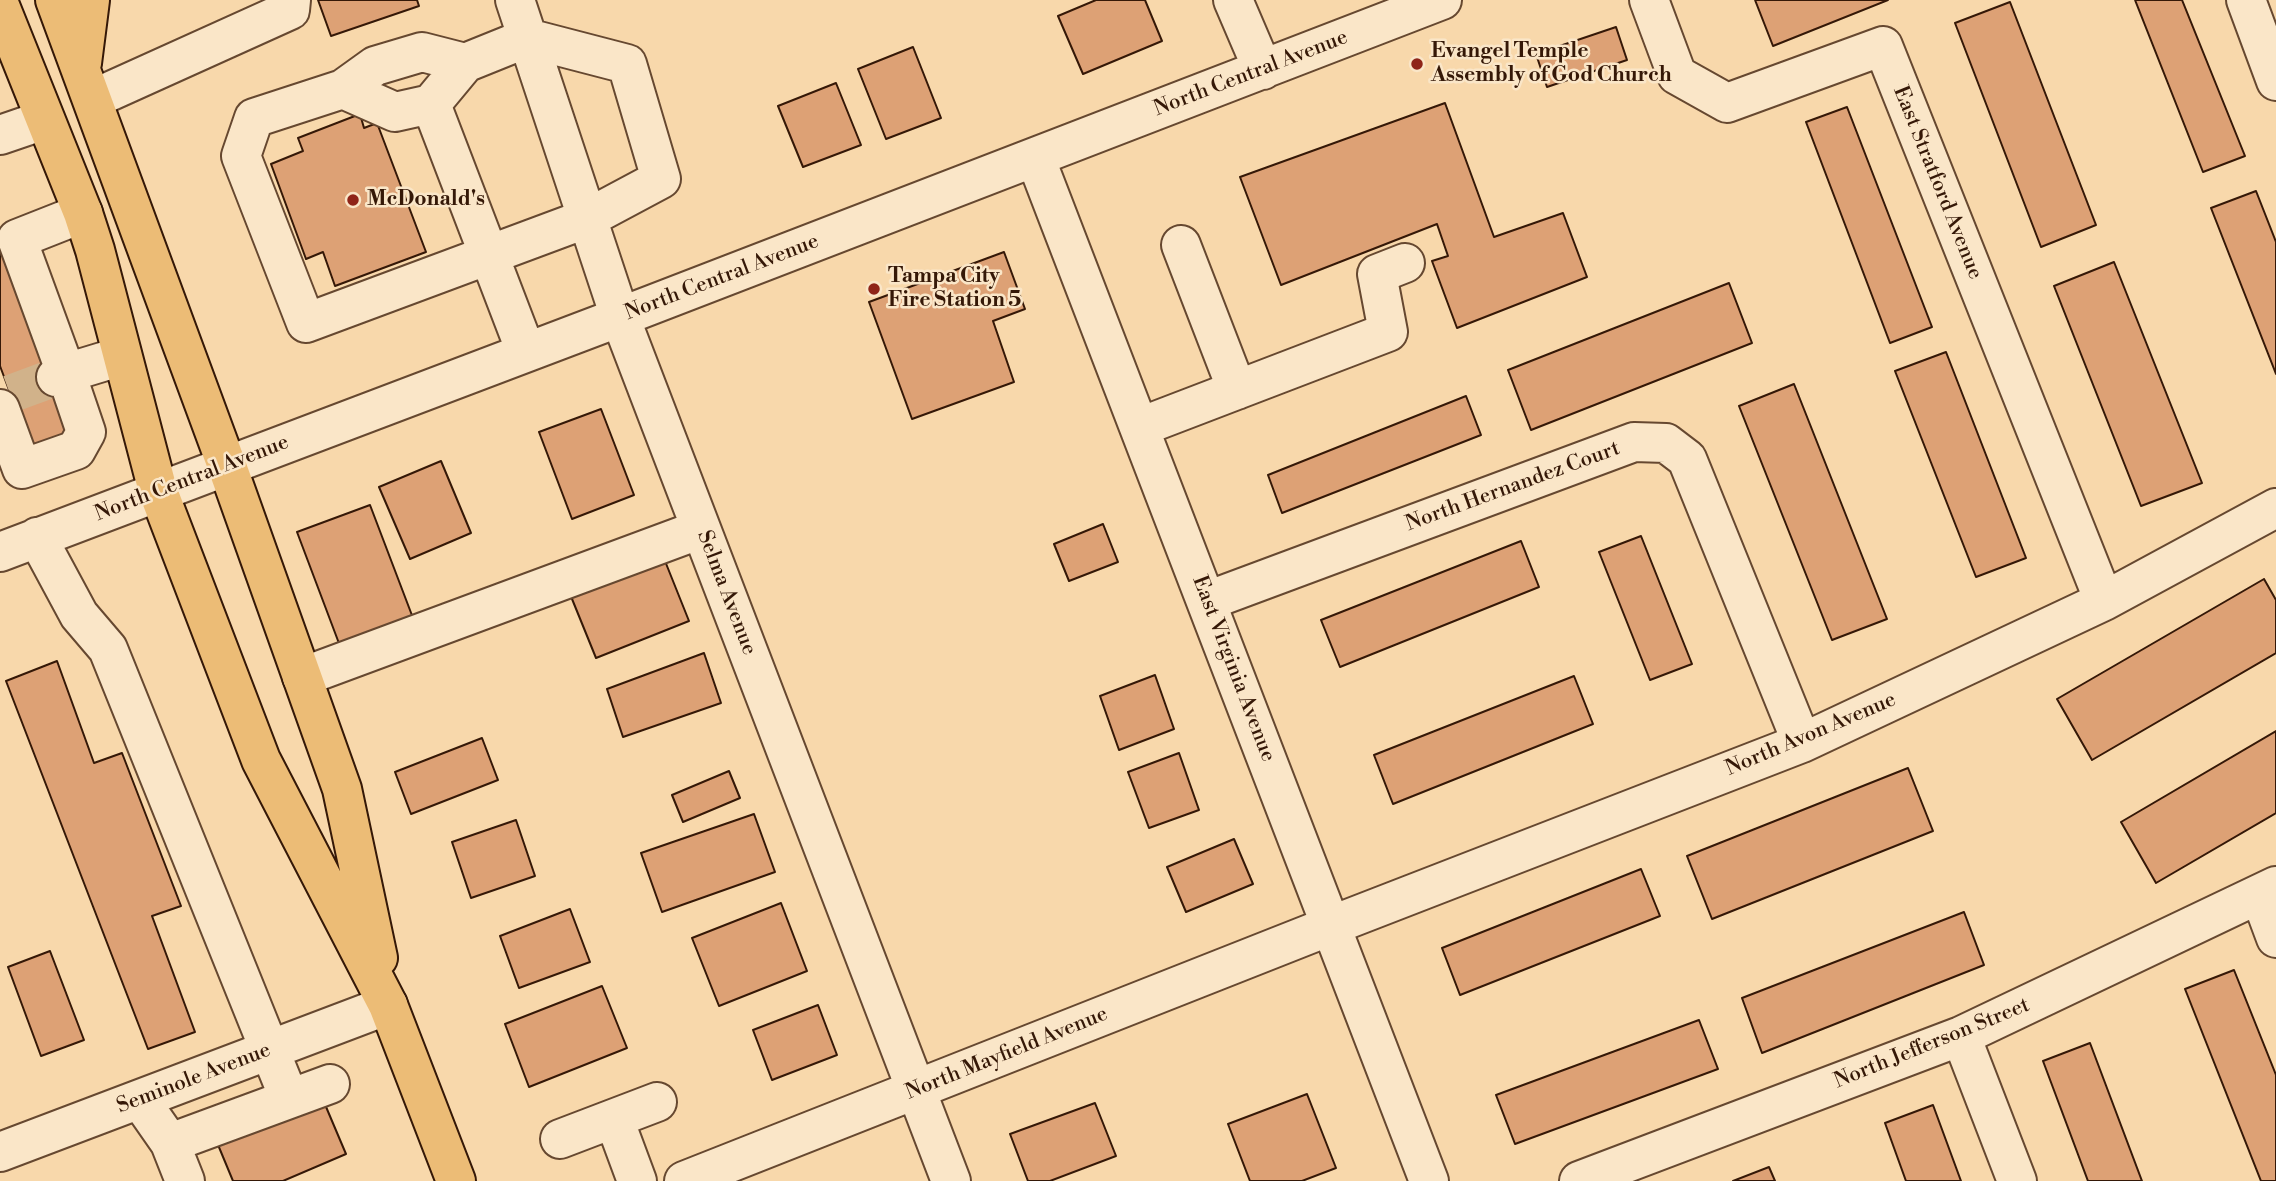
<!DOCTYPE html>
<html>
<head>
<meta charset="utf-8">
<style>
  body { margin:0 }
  canvas { display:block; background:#f8d8ab }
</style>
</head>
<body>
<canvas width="2276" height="1181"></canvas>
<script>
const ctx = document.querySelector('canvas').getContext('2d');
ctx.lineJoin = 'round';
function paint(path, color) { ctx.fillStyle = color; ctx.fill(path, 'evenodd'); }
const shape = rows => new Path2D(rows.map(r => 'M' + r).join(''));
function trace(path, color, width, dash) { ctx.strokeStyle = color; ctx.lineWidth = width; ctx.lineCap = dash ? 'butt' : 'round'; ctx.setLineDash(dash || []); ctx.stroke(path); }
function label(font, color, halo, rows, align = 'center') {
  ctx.font = font + ' "Libre Bodoni",serif'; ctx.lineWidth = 5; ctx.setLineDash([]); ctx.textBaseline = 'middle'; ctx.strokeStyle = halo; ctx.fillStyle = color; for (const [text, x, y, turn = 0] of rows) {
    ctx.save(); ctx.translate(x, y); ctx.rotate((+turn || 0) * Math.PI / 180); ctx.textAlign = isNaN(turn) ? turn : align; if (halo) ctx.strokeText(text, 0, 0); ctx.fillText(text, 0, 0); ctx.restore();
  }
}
const building = shape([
  [318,0,417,0,419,6,331,36,318,0],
  [1096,0,1145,0,1162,41,1083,74,1058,16,1096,0],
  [1755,0,1888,0,1773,46,1755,0],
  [2135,0,2182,0,2245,156,2203,172,2135,0],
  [2010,2,2096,225,2041,247,1955,23,2010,2],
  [1616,27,1627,60,1547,87,1536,54,1616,27],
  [913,47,941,118,886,139,858,69,913,47],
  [836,83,861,145,803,167,778,106,836,83],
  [1445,103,1494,237,1563,213,1587,277,1457,328,1432,261,1448,256,1437,224,1281,285,1240,177,1445,103],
  [1847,107,1932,327,1890,343,1806,122,1847,107],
  [360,114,364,128,377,123,426,252,335,286,323,252,306,259,271,164,303,151,298,138,360,114],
  [2256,191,2276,242,2276,374,2211,208,2256,191],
  [8,252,78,437,33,454,0,366,0,255,8,252],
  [1004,252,1025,309,993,321,1014,382,912,419,869,302,1004,252],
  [2114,262,2202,483,2141,506,2054,286,2114,262],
  [1729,283,1752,343,1531,430,1508,370,1729,283],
  [1946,352,2026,558,1976,577,1895,371,1946,352],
  [1794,384,1887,619,1832,640,1739,406,1794,384],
  [1466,396,1481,435,1282,513,1268,475,1466,396],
  [601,409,634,495,572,519,539,432,601,409],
  [441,461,471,533,410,559,379,487,441,461],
  [370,505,413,618,340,646,297,532,370,505],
  [1103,524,1118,562,1069,581,1054,544,1103,524],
  [1641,536,1692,664,1650,680,1599,552,1641,536],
  [1521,541,1539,587,1340,667,1321,620,1521,541],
  [663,556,689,621,596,658,570,594,663,556],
  [2264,579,2276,600,2276,653,2092,760,2057,699,2264,579],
  [704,653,721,703,623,737,607,689,704,653],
  [57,661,94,763,122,753,181,906,152,916,195,1032,148,1049,6,681,57,661],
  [1155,675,1174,729,1119,750,1100,696,1155,675],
  [1574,676,1593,724,1393,804,1374,755,1574,676],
  [2276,731,2276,813,2156,883,2121,822,2276,731],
  [482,738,498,780,411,814,395,772,482,738],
  [1179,753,1199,810,1149,828,1128,772,1179,753],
  [1908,768,1933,831,1712,919,1687,856,1908,768],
  [729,771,740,798,683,822,672,795,729,771],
  [754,814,775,872,662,912,641,853,754,814],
  [516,820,535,876,471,898,452,842,516,820],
  [1234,839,1253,884,1186,912,1167,867,1234,839],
  [1641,869,1660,916,1460,995,1442,948,1641,869],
  [781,903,807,971,719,1006,692,938,781,903],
  [570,909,590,962,519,988,500,936,570,909],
  [1964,912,1984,965,1762,1053,1742,998,1964,912],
  [50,951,84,1040,41,1056,8,967,50,951],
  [2234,970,2276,1075,2276,1181,2261,1181,2185,989,2234,970],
  [602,986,627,1048,529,1087,505,1024,602,986],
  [818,1005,837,1055,772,1080,753,1030,818,1005],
  [1699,1020,1718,1069,1515,1144,1496,1095,1699,1020],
  [2090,1043,2142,1181,2088,1181,2043,1061,2090,1043],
  [1307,1094,1336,1168,1302,1181,1250,1181,1228,1124,1307,1094],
  [321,1095,346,1154,283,1181,233,1181,216,1140,321,1095],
  [1095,1103,1116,1156,1050,1181,1028,1181,1010,1134,1095,1103],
  [1933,1105,1961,1181,1906,1181,1885,1123,1933,1105],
  [1769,1167,1775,1181,1733,1181,1769,1167]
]);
const minorTunnel = shape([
  [10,394,56,377]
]);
const minor = shape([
  [515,0,620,317,951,1181],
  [1233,0,1263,70],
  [1649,0,1677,75,1727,103,1883,46,2104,601],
  [2246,0,2276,81],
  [527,38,627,64,661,179,588,218,306,323,241,156,254,118,343,89,395,112,431,104,465,63,527,38],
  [343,89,375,66,422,52,465,63],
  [93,99,290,10,291,0],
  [431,104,526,352],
  [0,135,44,120],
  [1035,157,1429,1181],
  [83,213,17,239,66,373,122,356],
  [1181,245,1237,390],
  [0,409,22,469,76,450,86,432,66,373,56,377],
  [1140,427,1388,332,1377,274,1405,263],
  [37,537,79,615,108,649,289,1098],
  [0,552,620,317,1442,0],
  [1207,601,1634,442,1666,443,1687,459,1802,743],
  [302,677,701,529],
  [2260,895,2276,938],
  [1961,1036,2017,1181],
  [140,1100,170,1143,330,1084],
  [614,1119,637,1181],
  [560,1139,657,1102],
  [170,1143,185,1181],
  [0,1152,388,1005],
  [684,1181,1330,926,1802,743,2104,601,2276,508],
  [1579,1181,1961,1036,2276,886]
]);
const major = shape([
  [55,0,227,466,342,789,378,958],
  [0,6,83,213,95,250,158,491,261,760,388,1005,456,1181],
  [82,63,90,0]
]);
const markers = [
  [1417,64,7,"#8f2418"],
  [353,200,7,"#8f2418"],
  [874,289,7,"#8f2418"]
];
const poiNames = [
  ["Evangel Temple",1431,52],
  ["Assembly of God Church",1431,76],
  ["McDonald's",367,200],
  ["Tampa City",888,277],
  ["Fire Station 5",888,301]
];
const streetNames = [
  ["North Central Avenue",1251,74,-21],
  ["East Stratford Avenue",1937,183,68],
  ["North Central Avenue",722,278,-21],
  ["North Central Avenue",192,479,-21],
  ["North Hernandez Court",1513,487,-20],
  ["Selma Avenue",726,593,69],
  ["East Virginia Avenue",1233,669,69],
  ["North Avon Avenue",1811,735,-23],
  ["North Jefferson Street",1932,1044,-22],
  ["North Mayfield Avenue",1007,1054,-22],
  ["Seminole Avenue",194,1079,-21]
];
paint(building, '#dda175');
trace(building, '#351807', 2);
trace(minorTunnel, '#d1b28a', 38, [38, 19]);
trace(minor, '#664830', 42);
trace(major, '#351807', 42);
trace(minor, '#fae6c8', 38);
trace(major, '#ecbc76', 38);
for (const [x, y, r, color] of markers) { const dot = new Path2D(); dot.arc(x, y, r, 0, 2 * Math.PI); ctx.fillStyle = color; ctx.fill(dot); trace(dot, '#fae6c8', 2.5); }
label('bold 21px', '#351807', '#fae6c8', poiNames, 'left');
label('21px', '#351807', '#fae6c8', streetNames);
</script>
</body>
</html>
